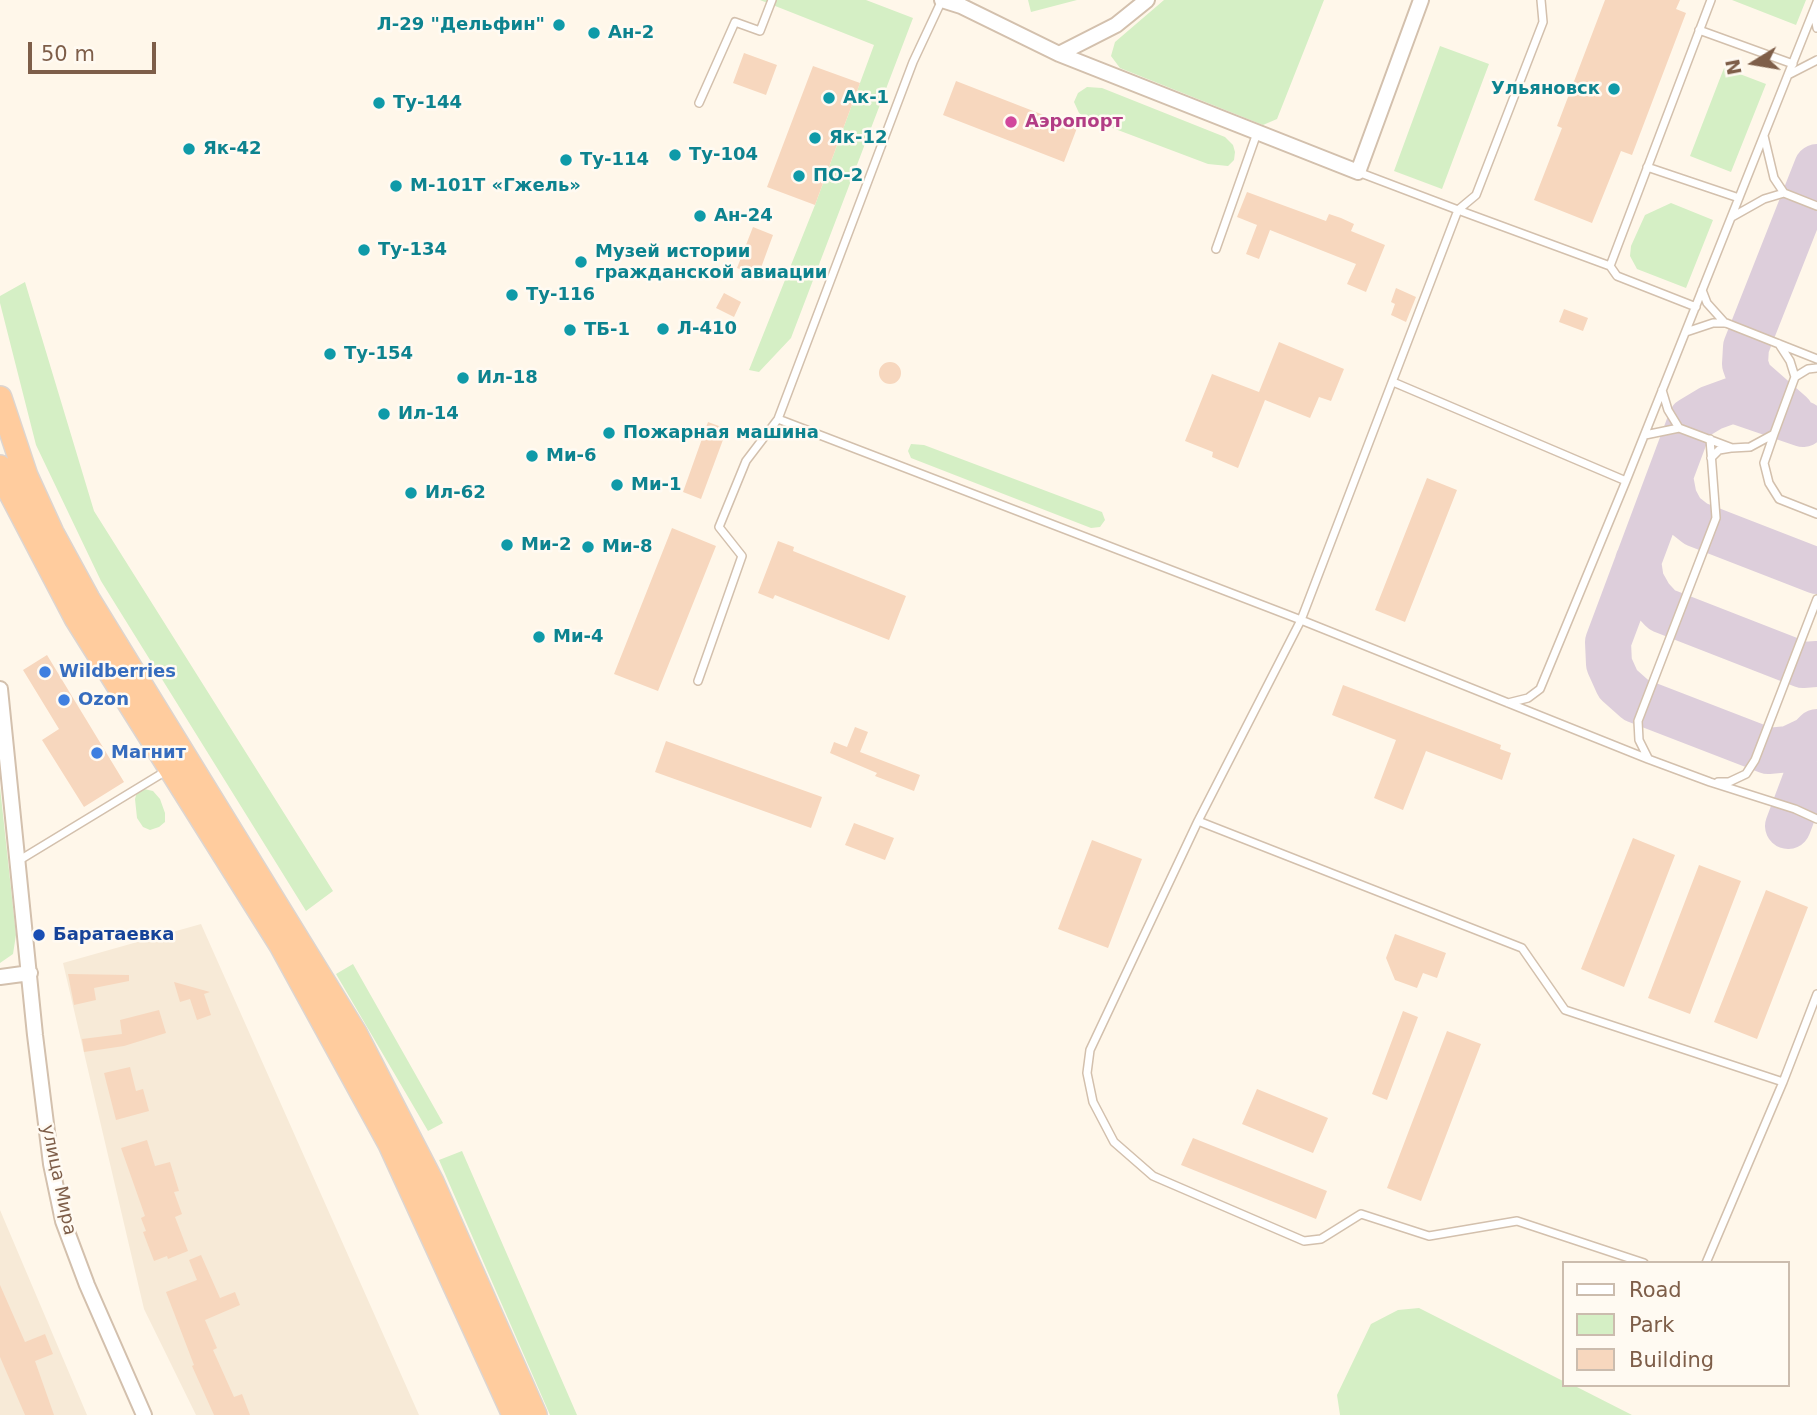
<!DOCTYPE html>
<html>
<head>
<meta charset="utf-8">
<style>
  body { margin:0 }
  #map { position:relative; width:1817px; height:1415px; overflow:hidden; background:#fff7ea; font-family:"DejaVu Sans",sans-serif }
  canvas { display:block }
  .legend { position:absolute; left:1562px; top:1261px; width:228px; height:126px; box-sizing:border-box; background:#fffaf2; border:2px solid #cbbcae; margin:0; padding:9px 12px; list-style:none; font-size:21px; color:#7e5e49 }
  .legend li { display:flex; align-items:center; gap:14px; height:35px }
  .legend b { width:35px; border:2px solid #cbbcae }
  .north { position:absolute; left:1719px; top:28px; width:70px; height:70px; -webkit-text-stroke:5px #fffaf2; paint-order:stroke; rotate:259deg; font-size:19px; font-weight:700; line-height:28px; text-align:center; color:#7e5e49 }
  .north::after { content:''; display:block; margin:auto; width:24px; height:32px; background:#7e5e49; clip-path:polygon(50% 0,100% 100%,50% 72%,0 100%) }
  .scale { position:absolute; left:28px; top:42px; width:128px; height:32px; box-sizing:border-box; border:4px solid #7e5e49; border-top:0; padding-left:9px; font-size:21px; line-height:24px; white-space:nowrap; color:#7e5e49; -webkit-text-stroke:5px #fffaf2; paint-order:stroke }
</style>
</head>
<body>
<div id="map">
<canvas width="1817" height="1415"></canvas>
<ul class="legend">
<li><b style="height:9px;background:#fff"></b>Road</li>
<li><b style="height:19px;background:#d5efc5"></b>Park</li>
<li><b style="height:19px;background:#f7d7be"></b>Building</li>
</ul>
<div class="north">N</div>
<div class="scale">50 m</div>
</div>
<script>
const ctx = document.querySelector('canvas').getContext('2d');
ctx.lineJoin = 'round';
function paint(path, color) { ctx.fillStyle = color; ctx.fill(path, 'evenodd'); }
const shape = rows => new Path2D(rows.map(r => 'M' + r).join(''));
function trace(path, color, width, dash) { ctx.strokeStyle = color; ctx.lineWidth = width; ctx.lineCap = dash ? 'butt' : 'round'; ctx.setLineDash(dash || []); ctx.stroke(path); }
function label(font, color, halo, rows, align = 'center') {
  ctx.font = font + ' "DejaVu Sans",sans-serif'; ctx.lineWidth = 5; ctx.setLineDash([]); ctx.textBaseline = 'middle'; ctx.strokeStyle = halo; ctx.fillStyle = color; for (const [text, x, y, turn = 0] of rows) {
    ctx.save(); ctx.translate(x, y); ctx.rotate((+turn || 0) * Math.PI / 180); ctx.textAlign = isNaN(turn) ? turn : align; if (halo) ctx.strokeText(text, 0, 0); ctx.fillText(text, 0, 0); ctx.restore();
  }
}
const residential = shape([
  [201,924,419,1415,196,1415,144,1309,63,963],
  [0,1210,87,1415,0,1415]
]);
const green = shape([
  [760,0,866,0,913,18,791,338,759,372,749,370,815,205,874,45],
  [1028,0,1077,0,1031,12],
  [1164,0,1324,0,1277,119,1263,125,1120,68,1111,56,1115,42],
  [1732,0,1806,0,1796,25],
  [1440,46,1489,64,1442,189,1394,171],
  [1724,68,1766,84,1731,172,1690,156],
  [1087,87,1102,88,1225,137,1233,145,1235,152,1234,160,1228,166,1208,164,1086,118,1079,113,1074,102,1078,93],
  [1671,203,1713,220,1686,288,1637,269,1630,256,1631,246,1645,215],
  [25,282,94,511,333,891,306,911,101,581,36,445,0,303,0,296],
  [911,444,924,445,1102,512,1105,520,1100,527,1091,528,911,458,908,451],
  [0,787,16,935,13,954,0,963],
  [144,789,153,791,160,799,165,813,165,822,159,827,150,830,143,827,137,818,135,799,137,792],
  [353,964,443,1123,428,1131,336,974],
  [462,1151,577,1415,550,1415,439,1160],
  [1419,1308,1563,1381,1563,1385,1573,1385,1632,1415,1340,1415,1337,1395,1371,1324,1398,1310]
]);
const taxiway = shape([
  [1791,414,1750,378,1745,364,1746,347,1817,167],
  [1803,424,1733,400,1711,408,1691,420,1608,642,1609,664,1618,684,1636,700,1768,751,1789,749,1810,739,1817,732],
  [1670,477,1674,498,1682,513,1696,524,1817,571],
  [1638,561,1641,581,1650,597,1662,610,1803,665,1817,664],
  [1788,826,1817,749]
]);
const building = shape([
  [1605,0,1680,0,1676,9,1686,13,1632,155,1621,151,1592,223,1534,200,1562,128,1557,126],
  [744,53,777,65,766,95,733,83],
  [813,66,860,83,815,205,767,187],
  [956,81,1077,128,1064,162,943,115],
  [1247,192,1326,221,1329,214,1341,218,1354,224,1351,231,1385,245,1366,292,1347,284,1356,264,1270,230,1259,259,1246,254,1257,225,1237,217],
  [753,227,773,235,758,276,737,268],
  [1396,288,1416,297,1406,322,1391,315,1395,304,1391,302],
  [724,293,741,302,734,317,716,308],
  [1564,309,1588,318,1583,331,1559,322],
  [1279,342,1344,369,1331,401,1319,397,1310,418,1265,400,1238,468,1212,457,1213,452,1185,441,1212,374,1259,392],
  '879 373a11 11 0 1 1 22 0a11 11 0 1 1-22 0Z',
  [708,422,727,429,701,499,683,492],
  [1427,478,1457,490,1405,622,1375,610],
  [672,528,716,546,658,691,614,674],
  [778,541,794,547,793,551,906,596,889,640,775,595,773,599,758,593],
  [47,655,124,782,84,807,42,740,59,729,23,670],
  [1343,685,1501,745,1500,749,1511,753,1502,780,1426,751,1403,810,1374,798,1396,740,1332,715],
  [855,727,868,732,860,752,920,775,914,791,875,776,877,773,830,753,834,742,847,747],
  [666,741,822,797,811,828,655,772],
  [854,823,894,838,885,860,845,845],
  [1633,838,1675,855,1624,987,1581,969],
  [1092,840,1142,859,1108,948,1058,929],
  [1699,865,1741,881,1690,1014,1648,998],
  [1766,890,1808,907,1757,1039,1714,1022],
  [1395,934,1446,953,1437,978,1423,973,1417,988,1395,980,1386,958],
  [68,974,129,975,129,981,94,988,96,1000,74,1005],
  [174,982,210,992,204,994,211,1015,197,1020,190,999,180,1002],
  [159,1010,166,1033,124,1046,84,1052,82,1039,122,1034,120,1020],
  [1403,1011,1418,1017,1387,1100,1372,1094],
  [1447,1031,1481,1044,1421,1201,1387,1188],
  [130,1067,136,1091,143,1089,149,1111,116,1120,104,1073],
  [1257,1089,1328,1118,1313,1153,1242,1124],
  [1193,1138,1327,1191,1316,1219,1181,1165],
  [147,1140,155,1166,170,1162,179,1191,174,1192,182,1214,175,1217,188,1251,168,1259,167,1256,154,1261,143,1232,146,1231,141,1218,145,1216,121,1148],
  [201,1255,220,1298,235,1292,240,1305,205,1320,217,1348,213,1350,234,1397,242,1394,250,1415,214,1415,192,1366,194,1365,166,1292,197,1280,189,1260],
  [0,1285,25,1342,45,1334,53,1354,35,1361,54,1415,25,1415,0,1357]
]);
const service = shape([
  [1814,12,1817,28],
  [1699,30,1793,64],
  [1788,75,1817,60],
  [699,103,735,22,760,31,772,0],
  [1764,136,1774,178,1784,193],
  [1647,167,1739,198],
  [1358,172,1458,210,1476,195,1543,22,1541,0],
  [1732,217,1764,199,1784,193,1817,206],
  [1216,249,1257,133],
  [1610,266,1617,276,1696,307],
  [1702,290,1707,303,1725,323],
  [1686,332,1713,323,1726,323,1817,359],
  [1795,377,1808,369,1817,368],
  [1393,382,1626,481],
  [1662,390,1668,410,1679,428],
  [778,419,913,62,942,0],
  [1774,434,1764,463,1769,483,1779,499,1817,514],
  [1645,435,1679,428,1732,448,1750,447,1774,434,1795,377,1790,361,1779,344],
  [1711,458,1719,450,1731,448],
  [698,681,742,556,719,527,746,461,778,419,1301,620,1458,210,1610,266,1711,0],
  [1508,703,1528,698,1540,689,1626,481,1817,2],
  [1648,758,1639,740,1638,721,1716,518,1710,439],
  [1718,782,1729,782,1746,774,1755,760,1817,599],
  [1198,821,1522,948,1565,1010,1783,1082],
  [18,861,166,771],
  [1644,1263,1517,1221,1429,1236,1361,1214,1321,1239,1304,1241,1153,1176,1114,1142,1093,1102,1087,1073,1090,1050,1198,821,1301,620,1648,759,1710,782,1795,809,1817,819],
  [1706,1263,1783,1082,1817,994]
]);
const minor = shape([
  [942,0,961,6,1059,54,1358,172,1421,0],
  [1059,54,1116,25,1147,0],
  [0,689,35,1035,51,1164,63,1221,87,1285,144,1415],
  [0,977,30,973]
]);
const trunk = shape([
  [0,398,26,476,52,533,88,599,355,1033,432,1182,535,1415],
  [0,467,7,486,76,618,281,945,390,1144,514,1415]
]);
const markers = [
  [559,25,7,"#0f9aa8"],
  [594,33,7,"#0f9aa8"],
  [1614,89,7,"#0f9aa8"],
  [829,98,7,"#0f9aa8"],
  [379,103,7,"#0f9aa8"],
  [1011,122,7,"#d1479c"],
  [815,138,7,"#0f9aa8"],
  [189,149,7,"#0f9aa8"],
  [675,155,7,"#0f9aa8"],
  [566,160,7,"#0f9aa8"],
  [799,176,7,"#0f9aa8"],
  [396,186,7,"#0f9aa8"],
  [700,216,7,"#0f9aa8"],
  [364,250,7,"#0f9aa8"],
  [581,262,7,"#0f9aa8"],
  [512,295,7,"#0f9aa8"],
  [663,329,7,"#0f9aa8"],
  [570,330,7,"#0f9aa8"],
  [330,354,7,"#0f9aa8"],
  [463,378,7,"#0f9aa8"],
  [384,414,7,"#0f9aa8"],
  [609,433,7,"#0f9aa8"],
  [532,456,7,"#0f9aa8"],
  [617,485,7,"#0f9aa8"],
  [411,493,7,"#0f9aa8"],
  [507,545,7,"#0f9aa8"],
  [588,547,7,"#0f9aa8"],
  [539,637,7,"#0f9aa8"],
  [45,672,7,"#3f7fe0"],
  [64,700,7,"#3f7fe0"],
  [97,753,7,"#3f7fe0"],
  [39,935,7,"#1a4fb4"]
];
const cultureNames = [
  ["Л-29 \"Дельфин\"",545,25,"right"],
  ["Ан-2",608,33],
  ["Ульяновск",1600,89,"right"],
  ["Ак-1",843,98],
  ["Ту-144",393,103],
  ["Як-12",829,138],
  ["Як-42",203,149],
  ["Ту-104",689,155],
  ["Ту-114",580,160],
  ["ПО-2",813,176],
  ["М-101Т «Гжель»",410,186],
  ["Ан-24",714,216],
  ["Ту-134",378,250],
  ["Музей истории",595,252],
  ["гражданской авиации",595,273],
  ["Ту-116",526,295],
  ["Л-410",677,329],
  ["ТБ-1",584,330],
  ["Ту-154",344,354],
  ["Ил-18",477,378],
  ["Ил-14",398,414],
  ["Пожарная машина",623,433],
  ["Ми-6",546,456],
  ["Ми-1",631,485],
  ["Ил-62",425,493],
  ["Ми-2",521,545],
  ["Ми-8",602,547],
  ["Ми-4",553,637]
];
const hotelNames = [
  ["Аэропорт",1025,122]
];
const shopNames = [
  ["Wildberries",59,672],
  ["Ozon",78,700],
  ["Магнит",111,753]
];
const transitNames = [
  ["Баратаевка",53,935]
];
const streetNames = [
  ["улица Мира",58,1180,78]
];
paint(residential, '#f7ead7');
paint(green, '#d5efc5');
trace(taxiway, '#ddcedb', 46);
paint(building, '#f7d7be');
trace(service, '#d3c0ad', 10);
trace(minor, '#d3c0ad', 18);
trace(trunk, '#ddd5d0', 26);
trace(service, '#fff', 7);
trace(minor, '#fff', 14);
trace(trunk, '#ffcc9e', 23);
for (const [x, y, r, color] of markers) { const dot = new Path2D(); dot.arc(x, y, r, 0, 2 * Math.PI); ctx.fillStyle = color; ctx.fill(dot); trace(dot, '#fffaf2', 2.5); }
label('bold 18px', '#0d838f', '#fffaf2', cultureNames, 'left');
label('bold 18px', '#b23c85', '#fffaf2', hotelNames, 'left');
label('bold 18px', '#366cbe', '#fffaf2', shopNames, 'left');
label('bold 18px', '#164399', '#fffaf2', transitNames, 'left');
label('18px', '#7e5e49', '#fffaf2', streetNames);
</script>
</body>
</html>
